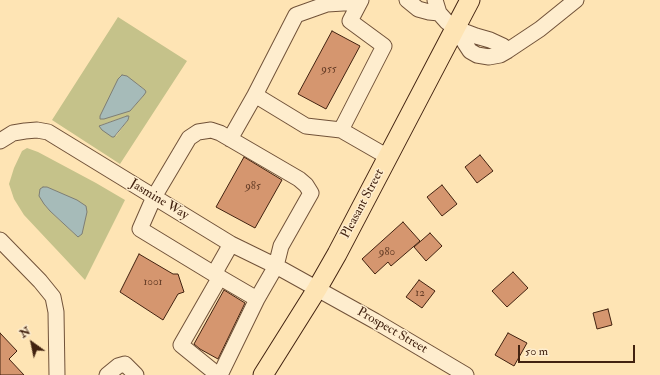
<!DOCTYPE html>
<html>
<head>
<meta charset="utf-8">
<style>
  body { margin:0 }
  #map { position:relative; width:660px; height:375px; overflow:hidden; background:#fee4b4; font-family:"IM FELL Double Pica",serif }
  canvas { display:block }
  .north { position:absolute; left:12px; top:323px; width:40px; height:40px; -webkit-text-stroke:3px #feedce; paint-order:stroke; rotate:327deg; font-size:11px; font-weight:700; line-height:16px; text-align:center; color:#422210 }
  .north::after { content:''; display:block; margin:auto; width:14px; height:18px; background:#422210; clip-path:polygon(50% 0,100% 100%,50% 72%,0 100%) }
  .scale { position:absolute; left:518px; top:345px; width:117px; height:18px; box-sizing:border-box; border:2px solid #422210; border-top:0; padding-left:5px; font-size:12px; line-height:14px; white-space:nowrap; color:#422210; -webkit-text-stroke:3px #feedce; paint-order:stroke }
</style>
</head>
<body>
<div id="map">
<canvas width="660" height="375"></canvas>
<div class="north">N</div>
<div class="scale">50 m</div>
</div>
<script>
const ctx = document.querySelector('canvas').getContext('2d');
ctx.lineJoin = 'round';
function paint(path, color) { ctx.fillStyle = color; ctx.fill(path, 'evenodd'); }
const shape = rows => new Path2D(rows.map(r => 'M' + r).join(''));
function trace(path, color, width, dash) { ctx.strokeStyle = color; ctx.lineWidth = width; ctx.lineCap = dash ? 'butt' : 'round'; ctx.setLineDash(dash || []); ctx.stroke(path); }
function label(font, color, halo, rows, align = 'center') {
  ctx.font = font + ' "IM FELL Double Pica",serif'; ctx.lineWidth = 3; ctx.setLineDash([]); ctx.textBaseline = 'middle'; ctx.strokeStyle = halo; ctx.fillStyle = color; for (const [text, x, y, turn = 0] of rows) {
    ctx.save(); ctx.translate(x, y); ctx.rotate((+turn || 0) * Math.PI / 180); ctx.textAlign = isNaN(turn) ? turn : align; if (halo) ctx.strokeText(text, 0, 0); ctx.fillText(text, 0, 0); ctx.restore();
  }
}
const green = shape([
  [118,17,187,61,120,164,52,120],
  [136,83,145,90,144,95,130,111],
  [127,116,129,116,129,117,128,120,116,136,101,125],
  [27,148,38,152,96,183,125,200,85,280,24,215,14,199,9,184,14,168,22,151],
  [47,187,65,196,78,237,50,211,44,204]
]);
const water = shape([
  [122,75,127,76,145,90,146,92,144,95,130,111,104,119,100,119,100,116,118,79,122,75],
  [127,116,129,116,128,120,114,137,112,137,102,130,99,126,127,116],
  [43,187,47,187,77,200,86,206,87,212,82,234,78,237,50,211,44,204,39,196,40,189,43,187]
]);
const building = shape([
  [332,31,360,46,326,109,298,94,332,31],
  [480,155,493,171,477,183,465,167,480,155],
  [244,157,282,180,255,228,216,207,244,157],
  [442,185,457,204,442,216,427,197,442,185],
  [403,222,420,241,391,266,388,262,375,274,362,259,403,222],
  [430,233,442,246,426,261,414,247,430,233],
  [139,254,173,274,178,274,184,292,178,294,163,320,120,292,139,254],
  [513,272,528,288,507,307,492,291,513,272],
  [419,280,435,291,422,308,406,297,419,280],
  [224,290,245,303,218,359,200,349,194,344,224,290],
  [608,309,612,325,597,329,593,313,608,309],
  [0,333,17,351,9,359,24,375,0,375,0,333],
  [508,333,527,343,514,366,495,355,508,333]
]);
const minor = shape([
  [407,0,418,9,429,12,439,13],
  [435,0,439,13,447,22,455,28,476,36,490,40,503,46,507,51,500,55,489,57,477,55,470,51,455,28],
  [360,2,327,4,296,15,255,95,306,126,341,130,388,157],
  [507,51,540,29,576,0],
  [341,130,384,46,350,21,361,0],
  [230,139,255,95],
  [0,141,13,133,25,131,37,130,48,132,231,244,276,266,375,321,466,375],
  [0,240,40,281,53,297,56,312,57,375],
  [214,274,257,299,276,266,281,246,311,193,306,185,299,179,220,133,211,130,198,132,189,138,154,197,140,229,214,274,231,244],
  [107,375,118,366,125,364,136,375],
  [218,375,181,345,220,277],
  [220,375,257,299]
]);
const major = shape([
  [263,375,317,289,337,254,470,0]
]);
const numberNames = [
  ["955",329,70],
  ["985",253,187],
  ["980",387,253],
  ["1001",153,283],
  ["12",420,294]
];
const streetNames = [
  ["Jasmine Way",159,200,31],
  ["Pleasant Street",363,204,-62],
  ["Prospect Street",392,331,30]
];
paint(green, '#c5c28a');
paint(water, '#a6bbb9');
trace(water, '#7e7e75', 1);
paint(building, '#d5966f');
trace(building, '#422210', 1);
trace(minor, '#715239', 17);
trace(major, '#422210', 21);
trace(minor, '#feedce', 15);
trace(major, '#fee4b4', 19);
label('11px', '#673f28', null, numberNames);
label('13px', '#422210', '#feedce', streetNames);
</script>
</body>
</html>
